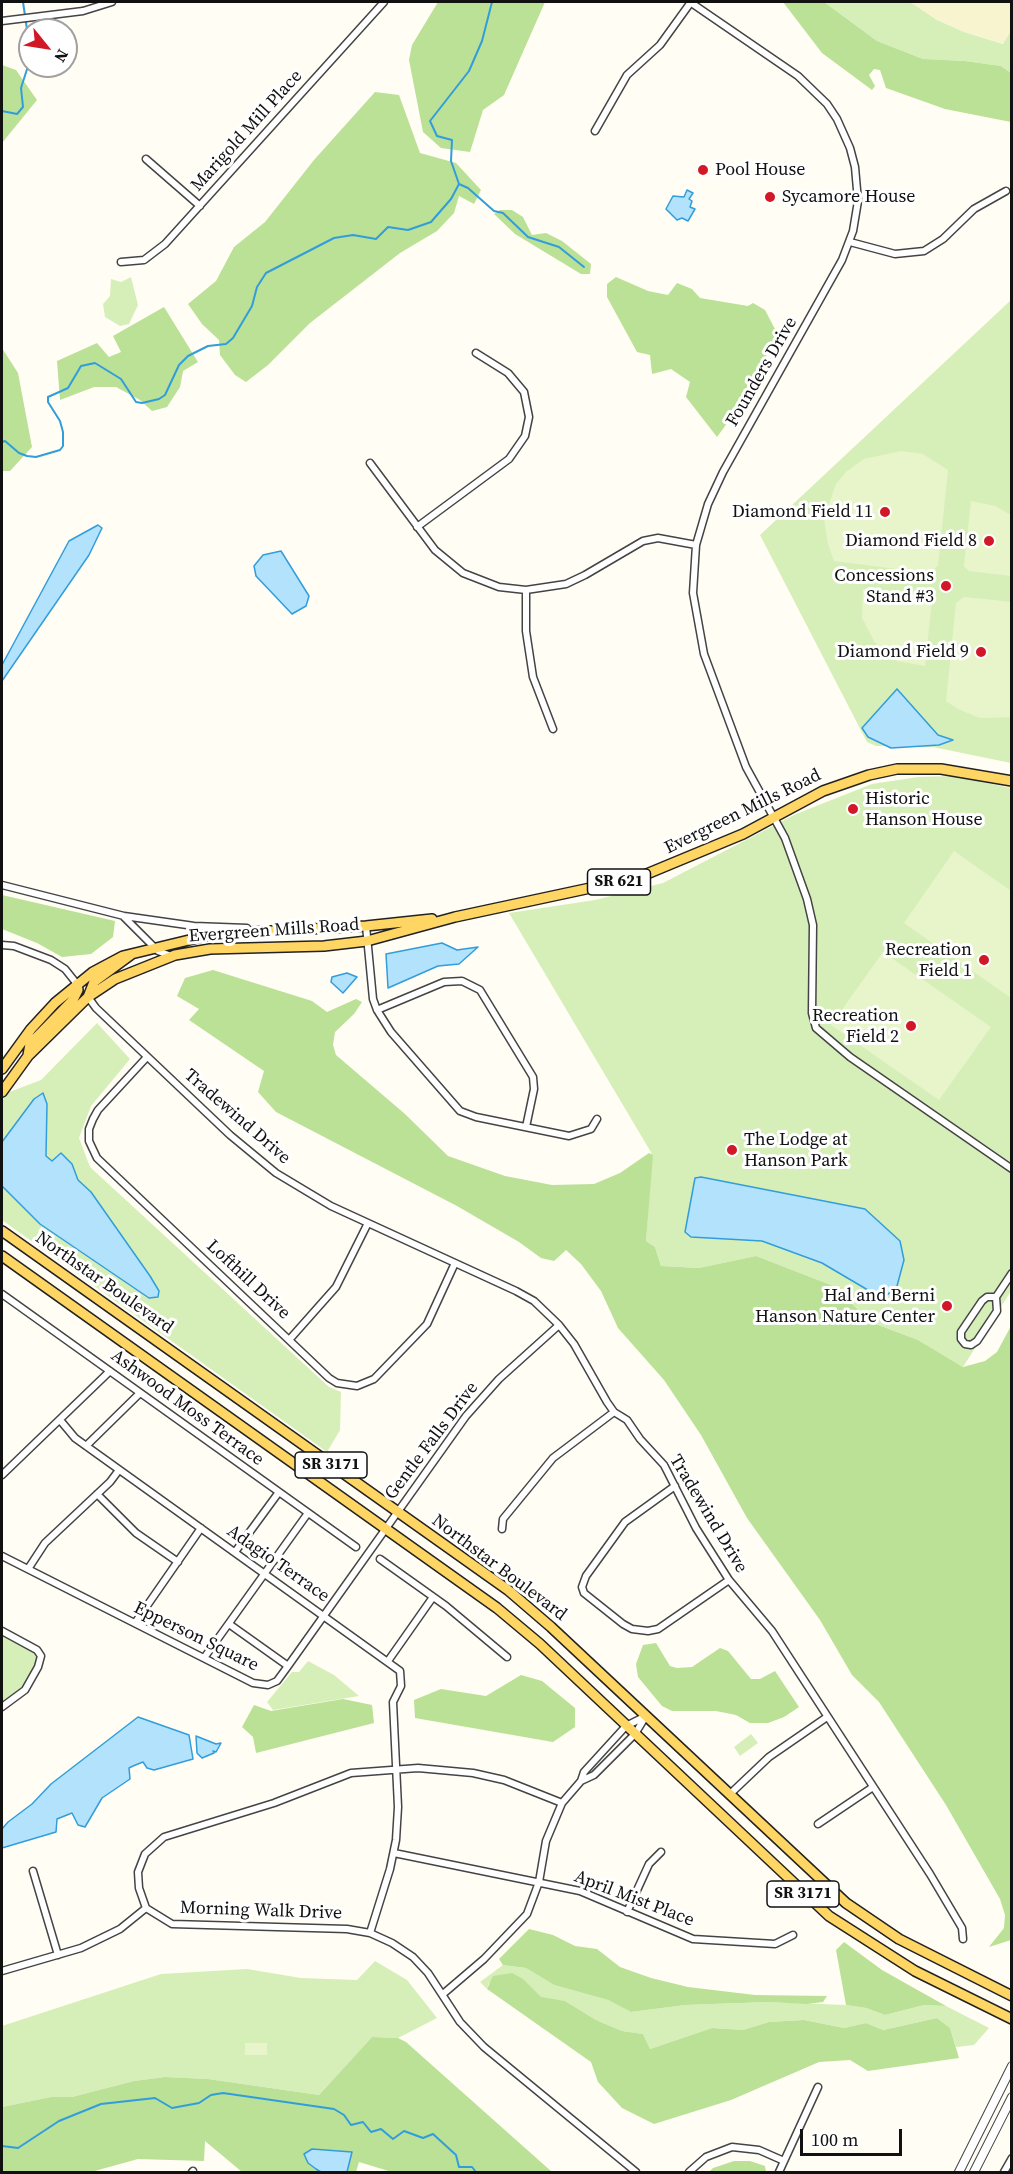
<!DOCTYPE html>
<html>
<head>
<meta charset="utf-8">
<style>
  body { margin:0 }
  #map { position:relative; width:1013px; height:2174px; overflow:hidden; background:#fffdf4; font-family:"Source Serif 4",serif }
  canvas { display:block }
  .frame { position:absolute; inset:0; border:3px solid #111; pointer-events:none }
  .north { position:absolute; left:18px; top:18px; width:60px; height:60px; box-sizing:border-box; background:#fff; border:2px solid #a0a0a0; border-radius:50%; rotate:120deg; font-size:16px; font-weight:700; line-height:24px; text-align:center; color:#111 }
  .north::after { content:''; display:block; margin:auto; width:21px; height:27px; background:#d11827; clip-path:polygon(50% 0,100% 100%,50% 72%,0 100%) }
  .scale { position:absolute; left:800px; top:2129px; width:102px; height:27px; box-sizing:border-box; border:3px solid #111; border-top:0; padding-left:8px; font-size:18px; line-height:21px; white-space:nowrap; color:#111; -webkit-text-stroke:4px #fff; paint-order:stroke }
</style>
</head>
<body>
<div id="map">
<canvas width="1013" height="2174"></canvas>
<div class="frame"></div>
<div class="north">N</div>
<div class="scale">100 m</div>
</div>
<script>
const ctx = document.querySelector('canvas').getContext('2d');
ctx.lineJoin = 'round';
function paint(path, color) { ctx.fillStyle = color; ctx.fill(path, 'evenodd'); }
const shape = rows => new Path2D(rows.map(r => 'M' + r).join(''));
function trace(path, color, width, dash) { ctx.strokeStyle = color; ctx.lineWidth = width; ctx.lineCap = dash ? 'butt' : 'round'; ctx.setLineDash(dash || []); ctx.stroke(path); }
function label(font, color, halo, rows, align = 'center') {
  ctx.font = font + ' "Source Serif 4",serif'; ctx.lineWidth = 6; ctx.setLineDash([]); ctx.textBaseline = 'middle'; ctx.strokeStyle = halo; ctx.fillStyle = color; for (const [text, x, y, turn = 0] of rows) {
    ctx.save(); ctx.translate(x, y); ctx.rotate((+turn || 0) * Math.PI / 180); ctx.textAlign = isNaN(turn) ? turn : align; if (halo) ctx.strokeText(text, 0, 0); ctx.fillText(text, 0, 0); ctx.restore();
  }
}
const farmland = shape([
  [910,2,1011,2,1011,31,1004,44,964,32,937,20]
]);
const green = shape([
  [824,2,910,2,937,20,964,32,1003,44,1011,31,1011,73,1001,66,965,61,923,59,877,41],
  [131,277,138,305,129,324,120,326,105,317,103,304,110,296,111,279,121,282],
  [1011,300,1011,763,933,747,876,746,867,742,760,535],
  [953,776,1011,788,1011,1291,963,1367,918,1340,873,1323,831,1285,756,1256,699,1268,661,1266,655,1247,646,1241,652,1154,509,913,595,900,663,883,796,814,872,784,918,777],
  [97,1023,130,1059,91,1106,79,1138,90,1167,329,1387,341,1392,340,1430,327,1452,2,1220,2,1101,7,1093,41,1080],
  [2,1631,40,1653,31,1682,2,1707],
  [308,1661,334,1675,359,1696,273,1710,267,1702,292,1672,299,1672],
  [751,1734,758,1743,740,1756,734,1747],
  [375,1961,407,1980,437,2018,398,2038,372,2037,319,2095,208,2079,165,2077,134,2081,72,2097,51,2097,2,2107,2,2026,161,1974,247,1969,301,1978,357,1980],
  [503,1965,526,1968,554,1985,608,2000,631,2012,685,2005,768,2002,846,2005,866,2008,885,2015,924,2005,946,2006,989,2028,974,2045,956,2047,950,2028,937,2018,883,2030,866,2023,844,2028,804,2020,769,2022,743,2030,712,2028,650,2049,643,2034,622,2031,596,2020,565,2001,549,2000,489,1983,487,1989,480,1982]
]);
const forest = shape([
  [438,2,545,2,504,95,483,110,470,152,441,148,423,132,409,60,412,45],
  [783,2,824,2,877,41,923,59,965,61,1001,66,1011,73,1011,122,945,109,886,88,880,70,874,69,869,75,875,86,872,90,822,53],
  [2,65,16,70,37,100,2,143],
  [375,92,399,95,420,153,456,163,481,190,474,204,459,196,454,213,437,231,400,253,310,323,268,365,246,382,235,375,220,355,219,340,202,324,188,304,216,281,234,247,265,222,314,160],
  [500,210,512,210,523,217,532,235,546,233,562,241,591,264,590,274,581,274,515,234,494,214],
  [616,277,648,291,668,295,677,283,692,289,700,298,748,306,753,303,765,310,777,333,750,392,717,437,686,397,690,382,671,369,652,374,650,355,637,352,607,297,607,284],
  [164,307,198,362,183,371,180,387,167,407,152,411,140,400,116,387,94,387,60,400,57,361,97,343,109,357,121,352,113,336],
  [2,348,18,373,32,447,10,471,2,471],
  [2,895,115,921,113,937,91,954,62,957,37,943,2,929],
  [213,970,312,1001,327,1012,356,999,362,1002,354,1014,335,1032,333,1045,336,1055,405,1114,448,1156,505,1176,552,1185,594,1184,620,1173,649,1153,653,1155,646,1241,655,1247,661,1266,699,1268,756,1256,831,1285,873,1323,918,1340,963,1367,985,1361,997,1352,1011,1326,1011,1940,989,1947,1004,1928,1005,1915,1000,1899,946,1805,879,1702,852,1675,820,1620,747,1518,701,1435,664,1380,618,1328,601,1291,581,1264,566,1250,554,1261,541,1258,519,1242,457,1206,276,1112,258,1092,264,1071,189,1020,199,1009,177,996,185,978],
  [656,1643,670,1666,677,1668,692,1667,720,1648,728,1651,751,1679,760,1679,775,1671,799,1707,784,1717,768,1723,750,1723,736,1715,716,1711,672,1711,662,1706,638,1677,636,1664,643,1645],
  [521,1675,542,1681,575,1708,575,1727,553,1742,415,1718,414,1700,441,1689,486,1696],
  [343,1699,372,1705,374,1723,256,1753,253,1737,242,1727,254,1705,271,1711],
  [529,1929,553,1935,575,1946,597,1949,620,1967,651,1978,688,1987,755,1995,827,1996,823,2002,807,2004,768,2002,685,2005,631,2012,608,2000,554,1985,526,1968,503,1965,499,1959],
  [844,1942,882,1970,946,2006,924,2005,885,2015,866,2008,846,2005,836,1950],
  [512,1973,523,1979,541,1997,565,2001,596,2020,622,2031,643,2034,650,2049,712,2028,743,2030,769,2022,804,2020,844,2028,866,2023,883,2030,937,2018,950,2028,959,2058,868,2071,850,2060,819,2062,731,2100,654,2124,622,2108,598,2082,591,2062,487,1989,493,1976],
  [372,2037,398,2038,406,2042,552,2172,392,2172,359,2162,356,2172,242,2172,205,2141,204,2161,138,2159,91,2172,2,2172,2,2107,51,2097,72,2097,134,2081,165,2077,208,2079,319,2095],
  [734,2161,750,2161,765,2166,766,2172,709,2172,713,2168]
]);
const pitch = shape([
  [901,451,923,454,948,470,938,566,928,573,834,561,828,544,824,518,836,484,846,472,864,459],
  [971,501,995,506,1011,515,1011,576,969,571,964,566],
  [863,589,928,596,932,600,925,666,897,661,875,643,862,618],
  [964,597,1011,602,1011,717,980,718,958,709,946,701,956,603],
  [954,851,1011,891,1011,998,904,923],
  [883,952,991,1027,939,1100,831,1025],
  [245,2043,267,2043,267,2055,245,2055]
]);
const water = shape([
  [687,190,693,193,689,199,692,201,690,207,695,209,688,221,682,218,677,220,666,209,673,196,684,197,687,190],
  [98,525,102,528,89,555,2,681,2,665,69,541,98,525],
  [281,551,309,596,306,606,292,614,256,576,254,566,263,555,281,551],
  [897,689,938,735,953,740,939,745,891,748,868,737,862,728,897,689],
  [442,943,457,950,478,947,459,964,438,966,388,988,386,954,442,943],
  [347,973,357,977,343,993,331,982,332,977,347,973],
  [43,1093,47,1104,46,1156,52,1161,61,1153,72,1164,78,1180,91,1192,150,1276,159,1291,158,1297,149,1298,40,1224,2,1186,2,1142,34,1099,43,1093],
  [701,1177,865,1209,900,1241,904,1260,897,1286,885,1297,878,1296,822,1263,762,1241,691,1237,685,1232,695,1178,701,1177],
  [138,1717,189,1735,193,1759,154,1770,147,1768,143,1762,133,1766,129,1768,130,1779,102,1798,85,1827,78,1825,72,1813,57,1819,56,1832,2,1848,2,1829,8,1822,32,1804,51,1784,138,1717],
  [196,1736,216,1744,221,1743,216,1752,213,1751,214,1753,202,1758,197,1753,196,1736],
  [312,2149,352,2152,347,2172,321,2172,316,2169,308,2163,304,2154,312,2149]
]);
const stream = shape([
  [2,111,17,114,23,107,21,88,29,63,29,43,23,2],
  [459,184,468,188,494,211,503,213,528,237,559,247,584,267],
  [2,442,5,441,19,453,27,456,36,457,60,450,63,446,63,432,60,421,48,402,48,397,68,388,81,366,95,363,121,379,136,402,142,403,159,399,165,395,179,365,188,356,208,346,226,344,233,338,252,306,257,287,266,273,334,238,353,235,376,239,388,227,408,230,431,222,451,199,459,184,451,161,452,140,437,136,430,121,469,71,482,41,492,2],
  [2,2146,18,2148,59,2121,101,2104,155,2098,172,2108,199,2103,211,2095,223,2093,334,2109,344,2115,351,2125,363,2122,371,2132,381,2129,393,2139,404,2131,423,2138,433,2134,456,2155,459,2167,472,2167,476,2172]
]);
const minor = shape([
  [690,2,798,76,827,104,837,119,850,148,855,167,858,201,853,231,842,260,723,472,708,504,696,545,693,593,704,654,746,767,785,838,807,899,813,925,812,1013,816,1028,850,1057,1012,1169],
  [2,21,83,11,112,2],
  [595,131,627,75,660,45,691,2],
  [146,159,200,206],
  [850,242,895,254,924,251,943,239,974,209,1006,191],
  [121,262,144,260,165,244,384,2],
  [370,463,435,550,463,573,499,587,526,590,566,584,585,575,643,541,658,538,696,545],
  [417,527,509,459,525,436,529,417,524,392,508,373,476,353],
  [526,590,526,631,533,677,553,729],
  [2,885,124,916,194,926,247,928],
  [124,917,158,951,171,956],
  [366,926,373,999,377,1010,391,1032,460,1111,476,1117,569,1136,591,1129,597,1119],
  [2,945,14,946,51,960,65,969,77,984],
  [88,997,96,1008,230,1135,276,1173,331,1206,516,1291,534,1301,559,1325,574,1344,607,1402,614,1412,627,1420,640,1439,664,1465,696,1528,729,1580,772,1631,930,1874,962,1928,963,1939],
  [377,1010,444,982,462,981,480,990,533,1077,534,1089,526,1127],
  [147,1057,98,1110,93,1119,89,1129,89,1141,97,1158,329,1378,337,1383,357,1386,374,1379,427,1324,455,1263],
  [2,1294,356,1547],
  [996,1297,987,1297,982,1301,961,1332,961,1339,965,1344,971,1345,977,1341,997,1311,996,1297,1012,1273],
  [289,1340,336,1287,368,1223],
  [60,1420,75,1438,400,1671,401,1686,393,1702,398,1807,396,1840,390,1869,370,1933],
  [86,1446,140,1393],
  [2,1475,110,1371],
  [675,1486,625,1522,586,1576,582,1587,584,1593,623,1624,632,1629,648,1631,658,1629,729,1580],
  [97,1494,136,1533,178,1562],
  [502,1529,503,1519,553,1458,614,1412],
  [235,1552,279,1492],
  [2,1556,253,1683,268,1685,277,1681,288,1666,466,1416,499,1379,559,1325],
  [380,1559,446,1606,507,1657],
  [28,1569,45,1543,110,1482,119,1470],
  [135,1623,201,1528],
  [229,1624,288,1666],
  [2,1631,37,1650,41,1656,38,1667,25,1690,2,1707],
  [204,1658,308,1513],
  [388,1661,433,1597],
  [581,1781,584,1772,626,1726,644,1717],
  [729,1795,769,1757,827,1717],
  [562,1803,504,1780,473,1773,418,1768,351,1773,274,1803,164,1837,145,1854,138,1872,139,1888,146,1908,172,1924,347,1929,370,1933,392,1943,413,1957,428,1973,460,2022,484,2047,636,2172],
  [818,1824,873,1787],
  [394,1853,580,1891,693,1939,775,1944,793,1935],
  [33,1871,58,1955],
  [627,1912,649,1864,661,1852],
  [2,1971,81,1948,120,1929,146,1908],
  [443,1994,484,1959,527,1914,539,1882,546,1841,562,1803,581,1781,594,1775,635,1734,646,1716],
  [192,2172,193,2171],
  [689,2172,706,2157,732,2147,759,2150,784,2161],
  [779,2172,818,2087],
  [1004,2172,1012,2158]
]);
const tertiary = shape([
  [959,2172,1012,2066],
  [974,2172,1012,2097]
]);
const primary = shape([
  [88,997,94,982,132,954],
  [28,1055,30,1044,73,1000,78,990,77,984],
  [2,1069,31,1029,55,1003,93,972,123,956,214,934,366,926,432,919],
  [2,1092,28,1056,88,997,115,979,175,955,210,949,324,946,367,941,455,917,637,878,743,834,823,791,869,775,897,769,941,769,1012,781],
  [2,1231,508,1590,551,1627,846,1903,899,1939,1012,1996],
  [2,1256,497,1608,540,1644,829,1916,915,1971,1012,2019]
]);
const markers = [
  [703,170,6,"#d11827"],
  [770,197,6,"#d11827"],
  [885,512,6,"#d11827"],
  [989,541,6,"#d11827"],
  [946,586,6,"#d11827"],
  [981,652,6,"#d11827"],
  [853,809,6,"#d11827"],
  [984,960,6,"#d11827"],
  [911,1026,6,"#d11827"],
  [732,1150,6,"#d11827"],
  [947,1306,6,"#d11827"]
];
const shields = [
  [619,882,63],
  [331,1465,72],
  [803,1894,72]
];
const shieldNames = [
  ["SR 621",619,882],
  ["SR 3171",331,1465],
  ["SR 3171",803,1894]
];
const streetNames = [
  ["Marigold Mill Place",247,131,-48],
  ["Founders Drive",762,372,-60],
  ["Evergreen Mills Road",743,812,-26],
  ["Evergreen Mills Road",274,931,-4],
  ["Tradewind Drive",237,1117,41],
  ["Lofthill Drive",248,1280,43],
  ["Northstar Boulevard",104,1283,35],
  ["Ashwood Moss Terrace",187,1408,36],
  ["Gentle Falls Drive",432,1441,-53],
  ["Tradewind Drive",708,1514,59],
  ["Adagio Terrace",278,1564,35],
  ["Northstar Boulevard",499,1568,37],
  ["Epperson Square",196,1637,26],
  ["April Mist Place",634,1899,21],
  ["Morning Walk Drive",261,1911,2]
];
const poiNames = [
  ["Pool House",715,170,"left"],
  ["Sycamore House",782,197,"left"],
  ["Diamond Field 11",873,512],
  ["Diamond Field 8",977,541],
  ["Concessions",934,576],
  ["Stand #3",934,597],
  ["Diamond Field 9",969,652],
  ["Historic",865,799,"left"],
  ["Hanson House",865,820,"left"],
  ["Recreation",972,950],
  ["Field 1",972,971],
  ["Recreation",899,1016],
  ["Field 2",899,1037],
  ["The Lodge at",744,1140,"left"],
  ["Hanson Park",744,1161,"left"],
  ["Hal and Berni",935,1296],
  ["Hanson Nature Center",935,1317]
];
paint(farmland, '#f9f4d0');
paint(green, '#d6efb8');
paint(forest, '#bae196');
paint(pitch, '#e8f5cb');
paint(water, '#b3e3fc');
trace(water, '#329ddb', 1.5);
trace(stream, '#329ddb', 2);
trace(minor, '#444', 9);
trace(tertiary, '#444', 10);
trace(primary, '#222', 12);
trace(minor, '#fff', 6);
trace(tertiary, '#fff', 8);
trace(primary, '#ffd564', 9);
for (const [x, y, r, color] of markers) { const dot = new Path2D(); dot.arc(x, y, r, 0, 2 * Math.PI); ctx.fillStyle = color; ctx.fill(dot); trace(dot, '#fff', 2); }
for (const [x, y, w] of shields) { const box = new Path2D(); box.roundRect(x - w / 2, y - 13, w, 26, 4.5); ctx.fillStyle = '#fff'; ctx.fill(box); trace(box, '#111', 1.5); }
label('bold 16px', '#111', null, shieldNames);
label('18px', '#111', '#fff', streetNames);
label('18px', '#111', '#fff', poiNames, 'right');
</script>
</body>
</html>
